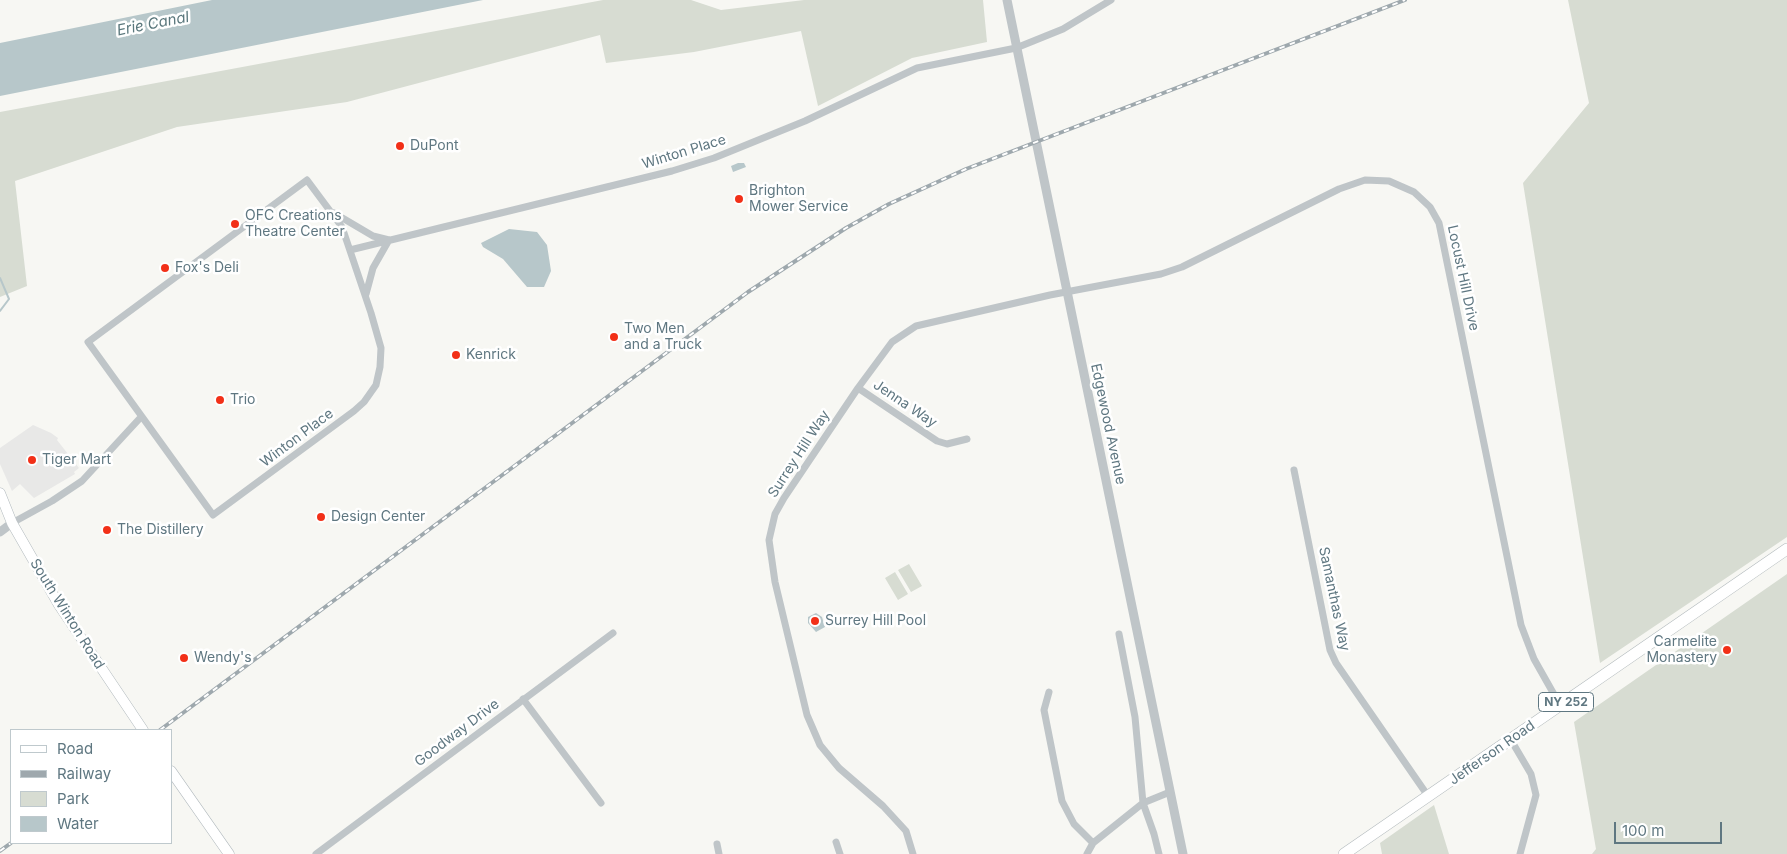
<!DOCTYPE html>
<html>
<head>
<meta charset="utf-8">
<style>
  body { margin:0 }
  #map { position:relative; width:1787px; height:854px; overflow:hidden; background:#f7f7f3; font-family:Inter,sans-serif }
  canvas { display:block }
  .legend { position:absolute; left:10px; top:729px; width:162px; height:115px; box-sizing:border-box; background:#fff; border:1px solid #bfc9cd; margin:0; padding:6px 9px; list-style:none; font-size:15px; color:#5f7781 }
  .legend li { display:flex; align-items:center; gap:10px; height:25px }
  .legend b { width:25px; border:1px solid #bfc9cd }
  .scale { position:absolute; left:1614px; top:822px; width:108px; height:22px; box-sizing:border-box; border:2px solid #5f7781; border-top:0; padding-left:6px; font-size:15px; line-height:18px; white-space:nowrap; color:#5f7781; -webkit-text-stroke:4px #fff; paint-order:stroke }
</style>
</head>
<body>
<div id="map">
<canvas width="1787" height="854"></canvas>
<ul class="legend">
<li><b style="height:6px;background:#fff"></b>Road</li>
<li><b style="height:6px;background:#9ea8ad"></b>Railway</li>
<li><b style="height:14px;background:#d7dcd2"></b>Park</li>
<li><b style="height:14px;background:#b7c7ca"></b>Water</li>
</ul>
<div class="scale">100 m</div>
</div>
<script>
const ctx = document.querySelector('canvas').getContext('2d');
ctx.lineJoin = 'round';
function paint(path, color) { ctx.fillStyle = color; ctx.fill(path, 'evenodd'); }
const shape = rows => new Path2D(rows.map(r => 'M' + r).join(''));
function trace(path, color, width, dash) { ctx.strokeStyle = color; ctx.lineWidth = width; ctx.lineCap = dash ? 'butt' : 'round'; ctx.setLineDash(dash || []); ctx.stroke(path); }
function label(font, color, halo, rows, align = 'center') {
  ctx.font = font + ' Inter,sans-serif'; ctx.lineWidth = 5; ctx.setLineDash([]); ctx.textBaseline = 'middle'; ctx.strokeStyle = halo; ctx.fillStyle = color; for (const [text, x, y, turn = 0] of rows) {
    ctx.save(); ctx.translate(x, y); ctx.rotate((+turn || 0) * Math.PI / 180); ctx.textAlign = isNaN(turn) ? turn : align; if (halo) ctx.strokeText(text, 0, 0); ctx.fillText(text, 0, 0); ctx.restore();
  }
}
const built = shape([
  [33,425,51,433,58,438,57,440,79,468,74,472,75,474,34,498,20,484,12,491,0,464,0,448]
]);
const green = shape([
  [603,0,691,0,721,10,804,0,983,0,987,42,912,58,818,106,801,31,694,52,606,63,600,35,347,102,177,127,15,181,27,286,0,297,0,112],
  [1568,0,1787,0,1787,537,1600,663,1523,183,1589,103],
  [909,564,922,586,911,592,898,570],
  [895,572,908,594,898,600,885,578],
  [1787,574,1787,854,1592,854,1596,849,1574,722],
  [1434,805,1449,854,1382,854,1380,843]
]);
const water = shape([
  [212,0,483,0,0,96,0,43],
  [738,163,744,163,746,167,733,172,731,166],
  [509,229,537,232,547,245,551,271,544,287,527,287,503,259,483,247,481,243],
  [816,613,822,617,825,627,816,632,808,623,808,617]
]);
const stream = shape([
  [0,278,9,299,0,311]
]);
const minor = shape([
  [307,180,342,227,371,313,381,348,380,367,376,385,364,402,354,411,213,515,88,342,307,180],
  [334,213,373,236,389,240],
  [350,250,672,171,714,158,805,121,917,68,1016,48,1063,29,1111,0],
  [366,294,373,268,389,240],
  [858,388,937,441,947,444,967,439],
  [1294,470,1330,650,1336,663,1428,796],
  [12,523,52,501,82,481,141,417],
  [1119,634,1135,717,1143,803,1154,834,1159,854],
  [1049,692,1044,710,1062,801,1074,824,1093,843],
  [523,699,601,803],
  [1511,740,1531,774,1536,795,1520,854],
  [836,842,840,854],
  [717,844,719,854],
  [316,854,613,633],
  [913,854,906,831,883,806,839,768,820,745,807,715,775,582,769,540,775,514,784,498,858,388,892,342,916,326,1050,295,1161,274,1182,267,1339,189,1365,180,1389,181,1414,192,1430,207,1439,223,1521,625,1534,659,1560,705],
  [1087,854,1093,843,1143,803,1170,792]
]);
const tertiary = shape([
  [1007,0,1183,854],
  [0,532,12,523]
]);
const secondary = shape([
  [0,493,12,523,59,605,143,730],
  [171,771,229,854]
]);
const primary = shape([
  [1344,854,1787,549]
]);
const rail = shape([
  [160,730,748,292,846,228,889,204,966,169,1405,0],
  [0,851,11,843]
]);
const markers = [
  [400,146,5,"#f23018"],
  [739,199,5,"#f23018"],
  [235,224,5,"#f23018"],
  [165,268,5,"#f23018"],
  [614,337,5,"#f23018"],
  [456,355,5,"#f23018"],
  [220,400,5,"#f23018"],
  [32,460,5,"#f23018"],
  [321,517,5,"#f23018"],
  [107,530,5,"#f23018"],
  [815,621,5,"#f23018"],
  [1727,650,5,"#f23018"],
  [184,658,5,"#f23018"]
];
const shields = [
  [1566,702,55]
];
const shieldNames = [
  ["NY 252",1566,702]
];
const poiNames = [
  ["DuPont",410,146],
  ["Brighton",749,191],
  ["Mower Service",749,207],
  ["OFC Creations",245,216],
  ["Theatre Center",245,232],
  ["Fox's Deli",175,268],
  ["Two Men",624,329],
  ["and a Truck",624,345],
  ["Kenrick",466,355],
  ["Trio",230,400],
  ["Tiger Mart",42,460],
  ["Design Center",331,517],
  ["The Distillery",117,530],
  ["Surrey Hill Pool",825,621],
  ["Carmelite",1717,642,"right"],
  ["Monastery",1717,658,"right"],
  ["Wendy's",194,658]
];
const streetNames = [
  ["Winton Place",684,152,-17],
  ["Locust Hill Drive",1463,278,78],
  ["Jenna Way",905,404,34],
  ["Edgewood Avenue",1108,424,78],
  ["Winton Place",297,438,-37],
  ["Surrey Hill Way",799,454,-57],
  ["Samanthas Way",1334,599,78],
  ["South Winton Road",67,614,58],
  ["Goodway Drive",457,733,-37],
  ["Jefferson Road",1492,753,-35]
];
const waterNames = [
  ["Erie Canal",153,24,-11]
];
paint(built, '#e8e8e7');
paint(green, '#d7dcd2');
paint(water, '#b7c7ca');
trace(stream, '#b7c7ca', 2);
trace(secondary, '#b1b9bd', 11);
trace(primary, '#b2b9bc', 12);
trace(minor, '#bfc5c8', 7);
trace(tertiary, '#bfc5c8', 9);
trace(secondary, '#fff', 10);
trace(primary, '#fff', 11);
trace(rail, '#9ea8ad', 4);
trace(rail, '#fff', 2, [5.5]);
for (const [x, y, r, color] of markers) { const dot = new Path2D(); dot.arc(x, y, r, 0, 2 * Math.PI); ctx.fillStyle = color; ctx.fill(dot); trace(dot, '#fff', 2); }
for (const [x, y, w] of shields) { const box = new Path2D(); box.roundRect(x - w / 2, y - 9.5, w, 19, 4); ctx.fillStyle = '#fff'; ctx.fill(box); trace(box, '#5f7781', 1); }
label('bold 12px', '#5f7781', null, shieldNames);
label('14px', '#5f7781', '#fff', poiNames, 'left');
label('14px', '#5f7781', '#fff', streetNames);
label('italic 15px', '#5a777c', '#fff', waterNames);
</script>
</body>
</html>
